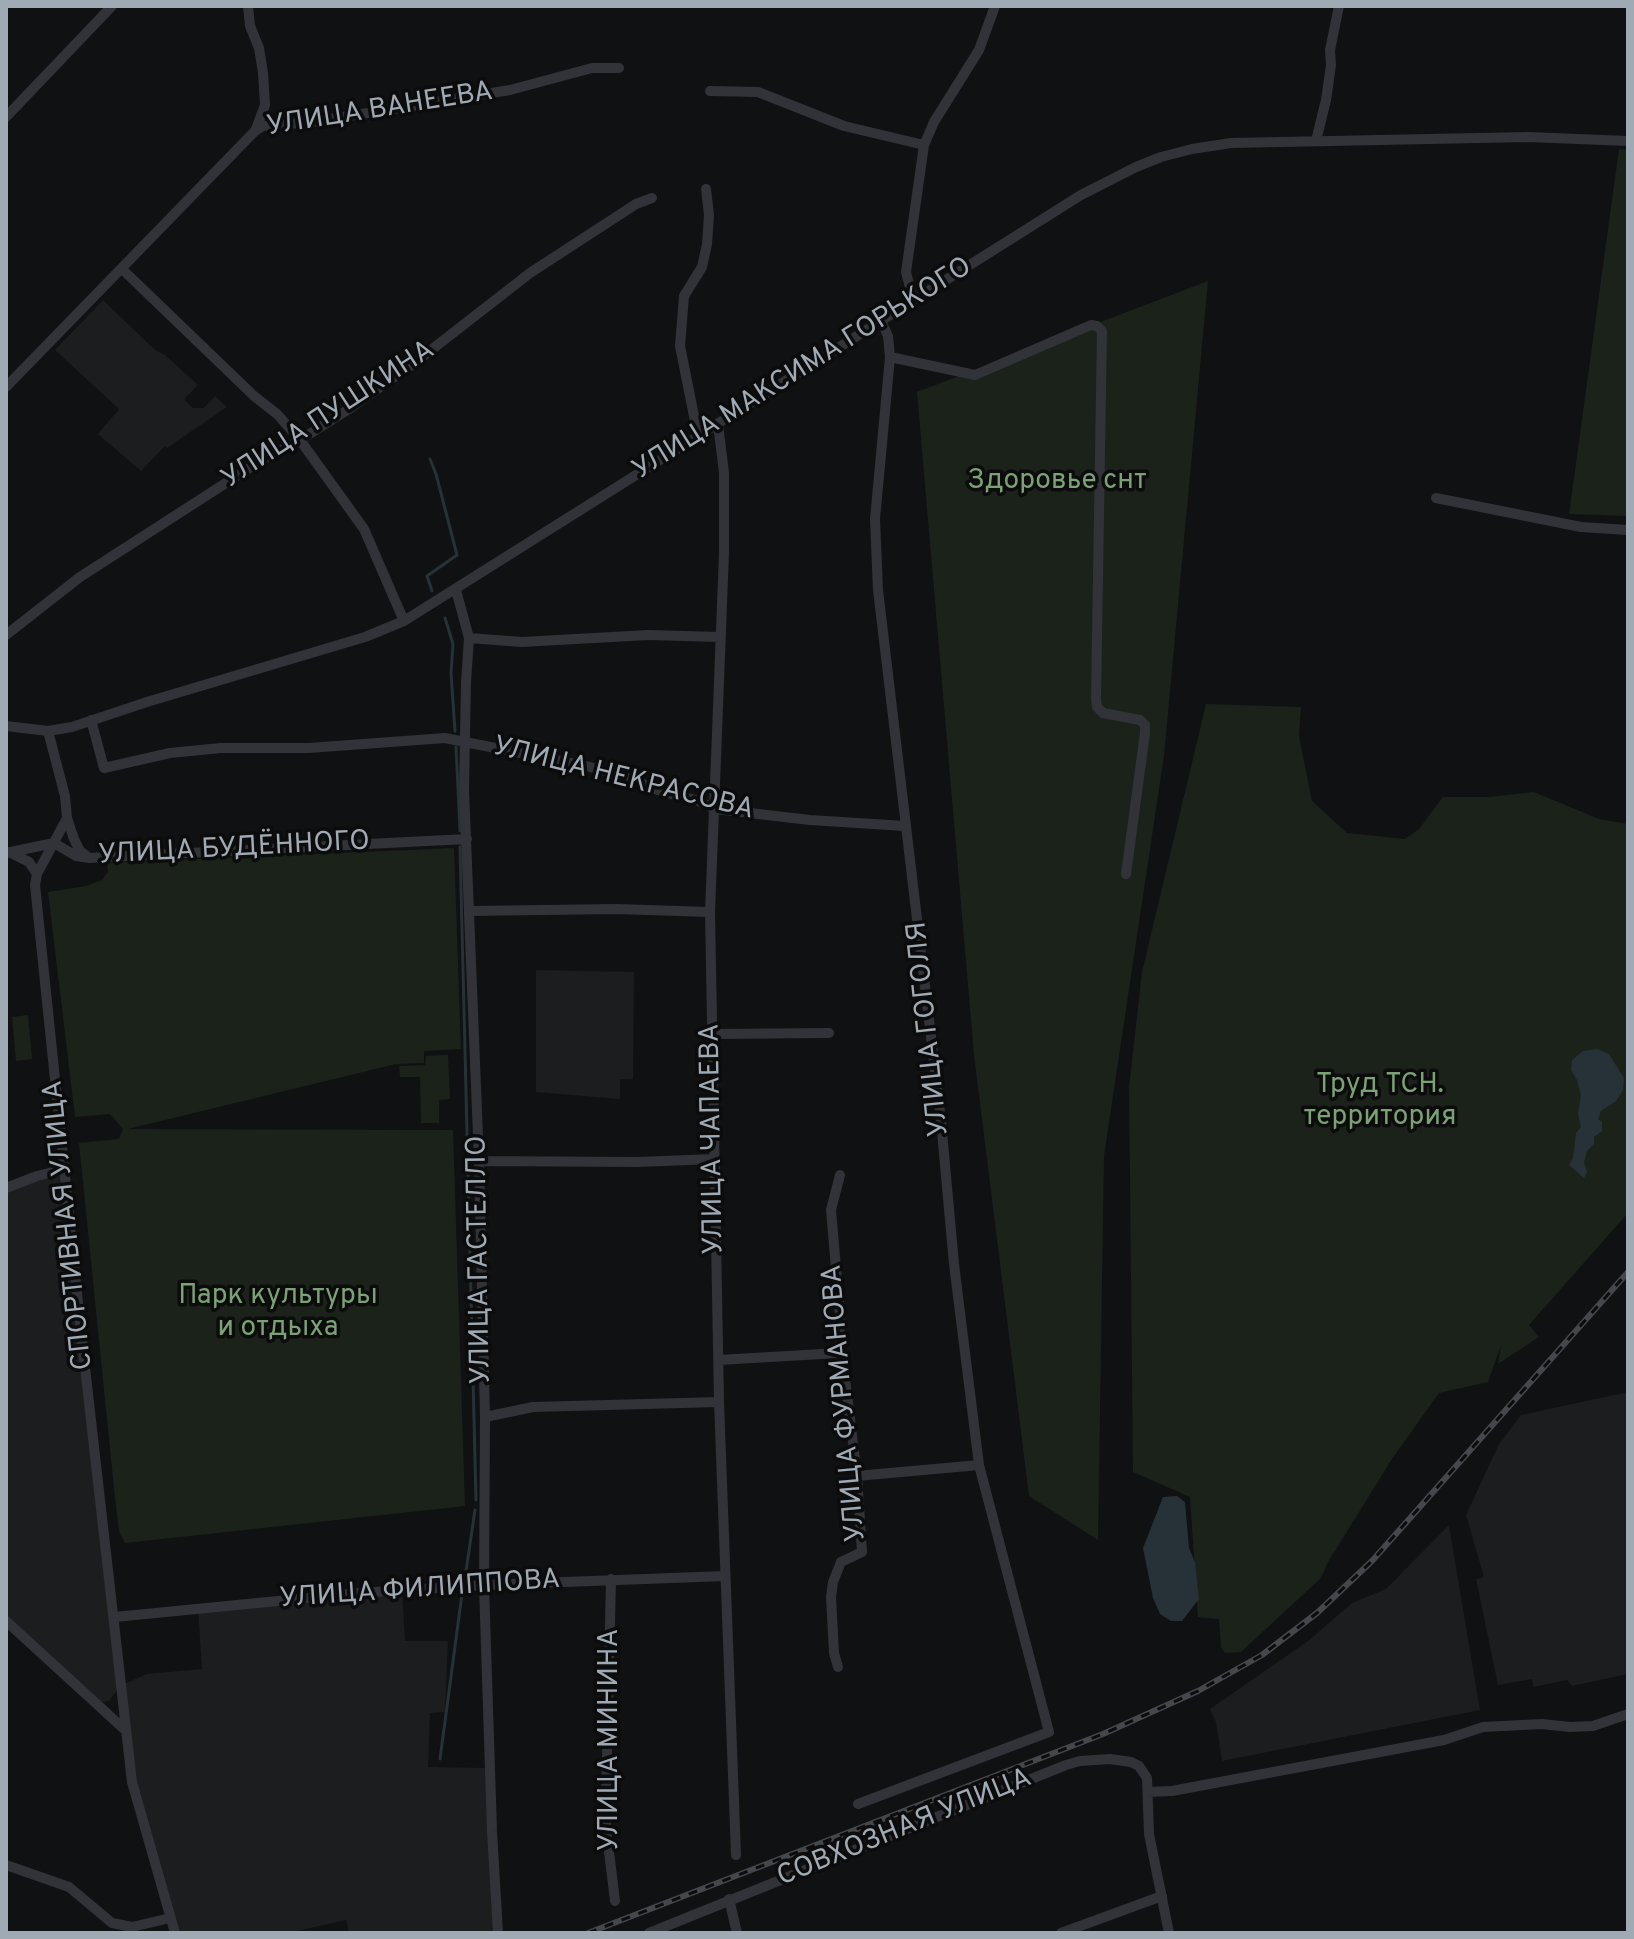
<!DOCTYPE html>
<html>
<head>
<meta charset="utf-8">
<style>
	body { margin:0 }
	#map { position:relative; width:1634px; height:1939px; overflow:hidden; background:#101112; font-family:Overpass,sans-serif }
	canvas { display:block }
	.frame { position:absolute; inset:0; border:8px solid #a0aab4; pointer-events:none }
</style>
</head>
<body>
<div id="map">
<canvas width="1634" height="1939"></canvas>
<div class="frame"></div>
</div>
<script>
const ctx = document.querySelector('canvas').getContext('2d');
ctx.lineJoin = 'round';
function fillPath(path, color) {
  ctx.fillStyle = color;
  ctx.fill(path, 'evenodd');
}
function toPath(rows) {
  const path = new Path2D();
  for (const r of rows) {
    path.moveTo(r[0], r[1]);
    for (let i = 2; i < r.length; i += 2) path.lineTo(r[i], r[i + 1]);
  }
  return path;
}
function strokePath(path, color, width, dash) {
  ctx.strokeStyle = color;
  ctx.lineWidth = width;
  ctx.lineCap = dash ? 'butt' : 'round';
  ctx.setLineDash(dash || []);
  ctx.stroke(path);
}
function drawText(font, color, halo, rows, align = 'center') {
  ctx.font = font + ' Overpass,sans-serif';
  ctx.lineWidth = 7;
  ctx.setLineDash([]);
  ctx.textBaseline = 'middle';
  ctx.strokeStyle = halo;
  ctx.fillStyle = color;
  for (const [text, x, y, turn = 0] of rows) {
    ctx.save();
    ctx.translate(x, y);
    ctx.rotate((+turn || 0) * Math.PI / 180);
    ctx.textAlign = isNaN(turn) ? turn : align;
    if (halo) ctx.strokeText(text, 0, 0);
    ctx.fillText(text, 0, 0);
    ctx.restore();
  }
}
fillPath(toPath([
	[103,300,155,350,165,355,198,385,184,399,193,408,204,408,215,396,227,407,167,448,165,446,141,471,98,434,119,409,55,350],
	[536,970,634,972,633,1079,620,1079,620,1099,536,1092],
	[65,1169,120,1686,147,1674,202,1669,198,1608,402,1590,405,1641,448,1641,445,1712,430,1713,428,1767,490,1768,498,1933,349,1933,346,1920,288,1933,175,1933,141,1819,119,1688,109,1701,98,1703,6,1621,6,1188],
	[1628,1392,1628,1674,1572,1686,1567,1680,1533,1687,1532,1679,1498,1685,1476,1579,1484,1577,1466,1515,1498,1446,1521,1415],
	[1449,1525,1480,1710,1222,1761,1216,1722,1210,1709,1308,1641,1352,1603,1386,1589]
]), '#1c1d1f');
fillPath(toPath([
	[1619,149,1628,150,1628,516,1569,514],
	[1208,281,1164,756,1104,1156,1098,1540,1029,1496,974,1055,917,392],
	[1206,704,1301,707,1299,736,1312,801,1347,833,1405,839,1419,829,1443,797,1489,797,1534,792,1599,819,1628,824,1628,1213,1529,1325,1539,1337,1498,1364,1501,1345,1488,1382,1439,1393,1392,1459,1328,1562,1321,1578,1241,1652,1225,1653,1221,1647,1219,1619,1198,1617,1190,1497,1133,1472,1129,1088,1142,972],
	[454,848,461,1049,424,1051,424,1063,396,1064,128,1129,453,1130,465,1506,125,1543,119,1531,115,1498,79,1143,119,1139,123,1129,110,1114,75,1117,48,892,86,886,102,880,108,872,107,863],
	[28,1015,32,1059,16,1061,12,1017],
	[448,1055,450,1099,439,1100,439,1123,421,1123,420,1077,400,1077,399,1066,425,1065,426,1056]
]), '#1b221a');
fillPath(toPath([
	[1597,1049,1609,1054,1624,1078,1623,1090,1616,1101,1601,1111,1598,1119,1602,1122,1602,1131,1594,1137,1594,1144,1587,1151,1584,1162,1587,1172,1584,1178,1569,1165,1573,1158,1576,1133,1581,1127,1578,1114,1581,1095,1577,1080,1571,1070,1572,1060,1583,1051],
	[1177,1496,1185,1502,1189,1548,1195,1562,1199,1599,1182,1621,1171,1621,1160,1614,1153,1598,1143,1548,1163,1497]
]), '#263237');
strokePath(toPath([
	[430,459,436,474,457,555,427,576,432,591],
	[445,618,453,644,451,673,455,731],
	[456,747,460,831],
	[460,847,476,1500],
	[465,1578,475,1510],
	[440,1759,462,1594]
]), '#263237', 3);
strokePath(toPath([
	[248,6,250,26,259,48,263,73,265,105,256,129],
	[710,91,758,92,844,126,924,145],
	[6,117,112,6],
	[1316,141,1326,100,1331,65,1330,50,1339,6],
	[122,269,254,396,277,414,300,440,364,529,404,621],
	[913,300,906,272,924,145,934,122,979,50,995,6],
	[890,357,975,375,1091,325,1097,326,1102,331,1096,699,1097,707,1103,713,1140,720,1145,725,1145,733,1126,874],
	[6,387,255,131,263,126,312,122,510,90,592,68,619,68],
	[718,424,724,473,724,553,710,912,719,1402,736,1855],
	[698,436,680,346,684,296,702,267,707,244,709,215,706,189],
	[1436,498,1581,527,1628,530],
	[456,590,469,638,466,682,464,789,479,1161,485,1417,484,1585,492,1831,498,1933],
	[6,635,80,577,260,461,300,440,352,407,417,361,530,273,636,204,652,198],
	[469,638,522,642,648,635,720,637],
	[91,720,104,768,170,753,221,748,309,748,445,738,586,766,620,775,666,793,696,800,715,809,810,820,905,826],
	[6,726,48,731,72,727,147,702,365,637,404,621,1081,195,1136,167,1161,157,1192,149,1231,143,1528,137,1628,141],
	[48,731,65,796,67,818,37,874,35,885,81,1332,132,1782,175,1933],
	[67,818,74,839,80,851,88,857],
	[9,852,29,862,37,874],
	[6,853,54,843,76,856,89,858,467,839],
	[471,911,616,909,710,912],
	[712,1034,829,1033],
	[479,1161,637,1162,714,1159],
	[6,1188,37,1176,65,1169],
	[719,1360,839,1353],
	[485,1417,533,1407,719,1402],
	[857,1476,979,1465],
	[611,1579,606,1799,606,1827,615,1901],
	[115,1617,359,1593,484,1585,725,1576],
	[6,1621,124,1729],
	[838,1667,834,1653,831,1597,833,1582,841,1562,862,1552,857,1476,845,1378,839,1353,840,1315,831,1210,840,1175],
	[1148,1792,1172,1791,1444,1740,1483,1727,1542,1724,1570,1727,1593,1726,1628,1714],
	[858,1804,1049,1732,979,1465,954,1264,941,1121,878,590,875,519,890,357,888,336,881,321],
	[6,1865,69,1887,112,1923,132,1927,170,1918],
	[729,1899,737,1933],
	[649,1933,1066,1765,1080,1761,1110,1759,1131,1762,1139,1766,1147,1778,1149,1834,1169,1933],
	[1061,1933,1162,1896]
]), '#313338', 10);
const rail = toPath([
	[588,1933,1103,1734,1198,1691,1262,1655,1317,1613,1372,1561,1628,1272]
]);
strokePath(rail, '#44484d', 6);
strokePath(rail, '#0c0c0d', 3, [9]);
drawText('28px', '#a0aab4', '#0c0c0d', [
	["УЛИЦА ВАНЕЕВА",380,111,-9],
	["УЛИЦА МАКСИМА ГОРЬКОГО",803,370,-32],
	["УЛИЦА ПУШКИНА",329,416,-33],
	["УЛИЦА НЕКРАСОВА",623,780,14],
	["УЛИЦА БУДЁННОГО",234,850,-3],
	["УЛИЦА ГОГОЛЯ",930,1029,-96],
	["УЛИЦА ЧАПАЕВА",714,1139,-91],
	["СПОРТИВНАЯ УЛИЦА",70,1225,-96],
	["УЛИЦА ГАСТЕЛЛО",481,1260,-91],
	["УЛИЦА ФУРМАНОВА",846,1403,-95],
	["УЛИЦА ФИЛИППОВА",420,1591,-4],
	["УЛИЦА МИНИНА",611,1740,-90],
	["СОВХОЗНАЯ УЛИЦА",905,1829,-22]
]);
drawText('28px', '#7ba275', '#0c0c0d', [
	["Здоровье снт",1057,482],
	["Труд ТСН.",1380,1086],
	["территория",1380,1118],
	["Парк культуры",278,1297],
	["и отдыха",278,1329]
]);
</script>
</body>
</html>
